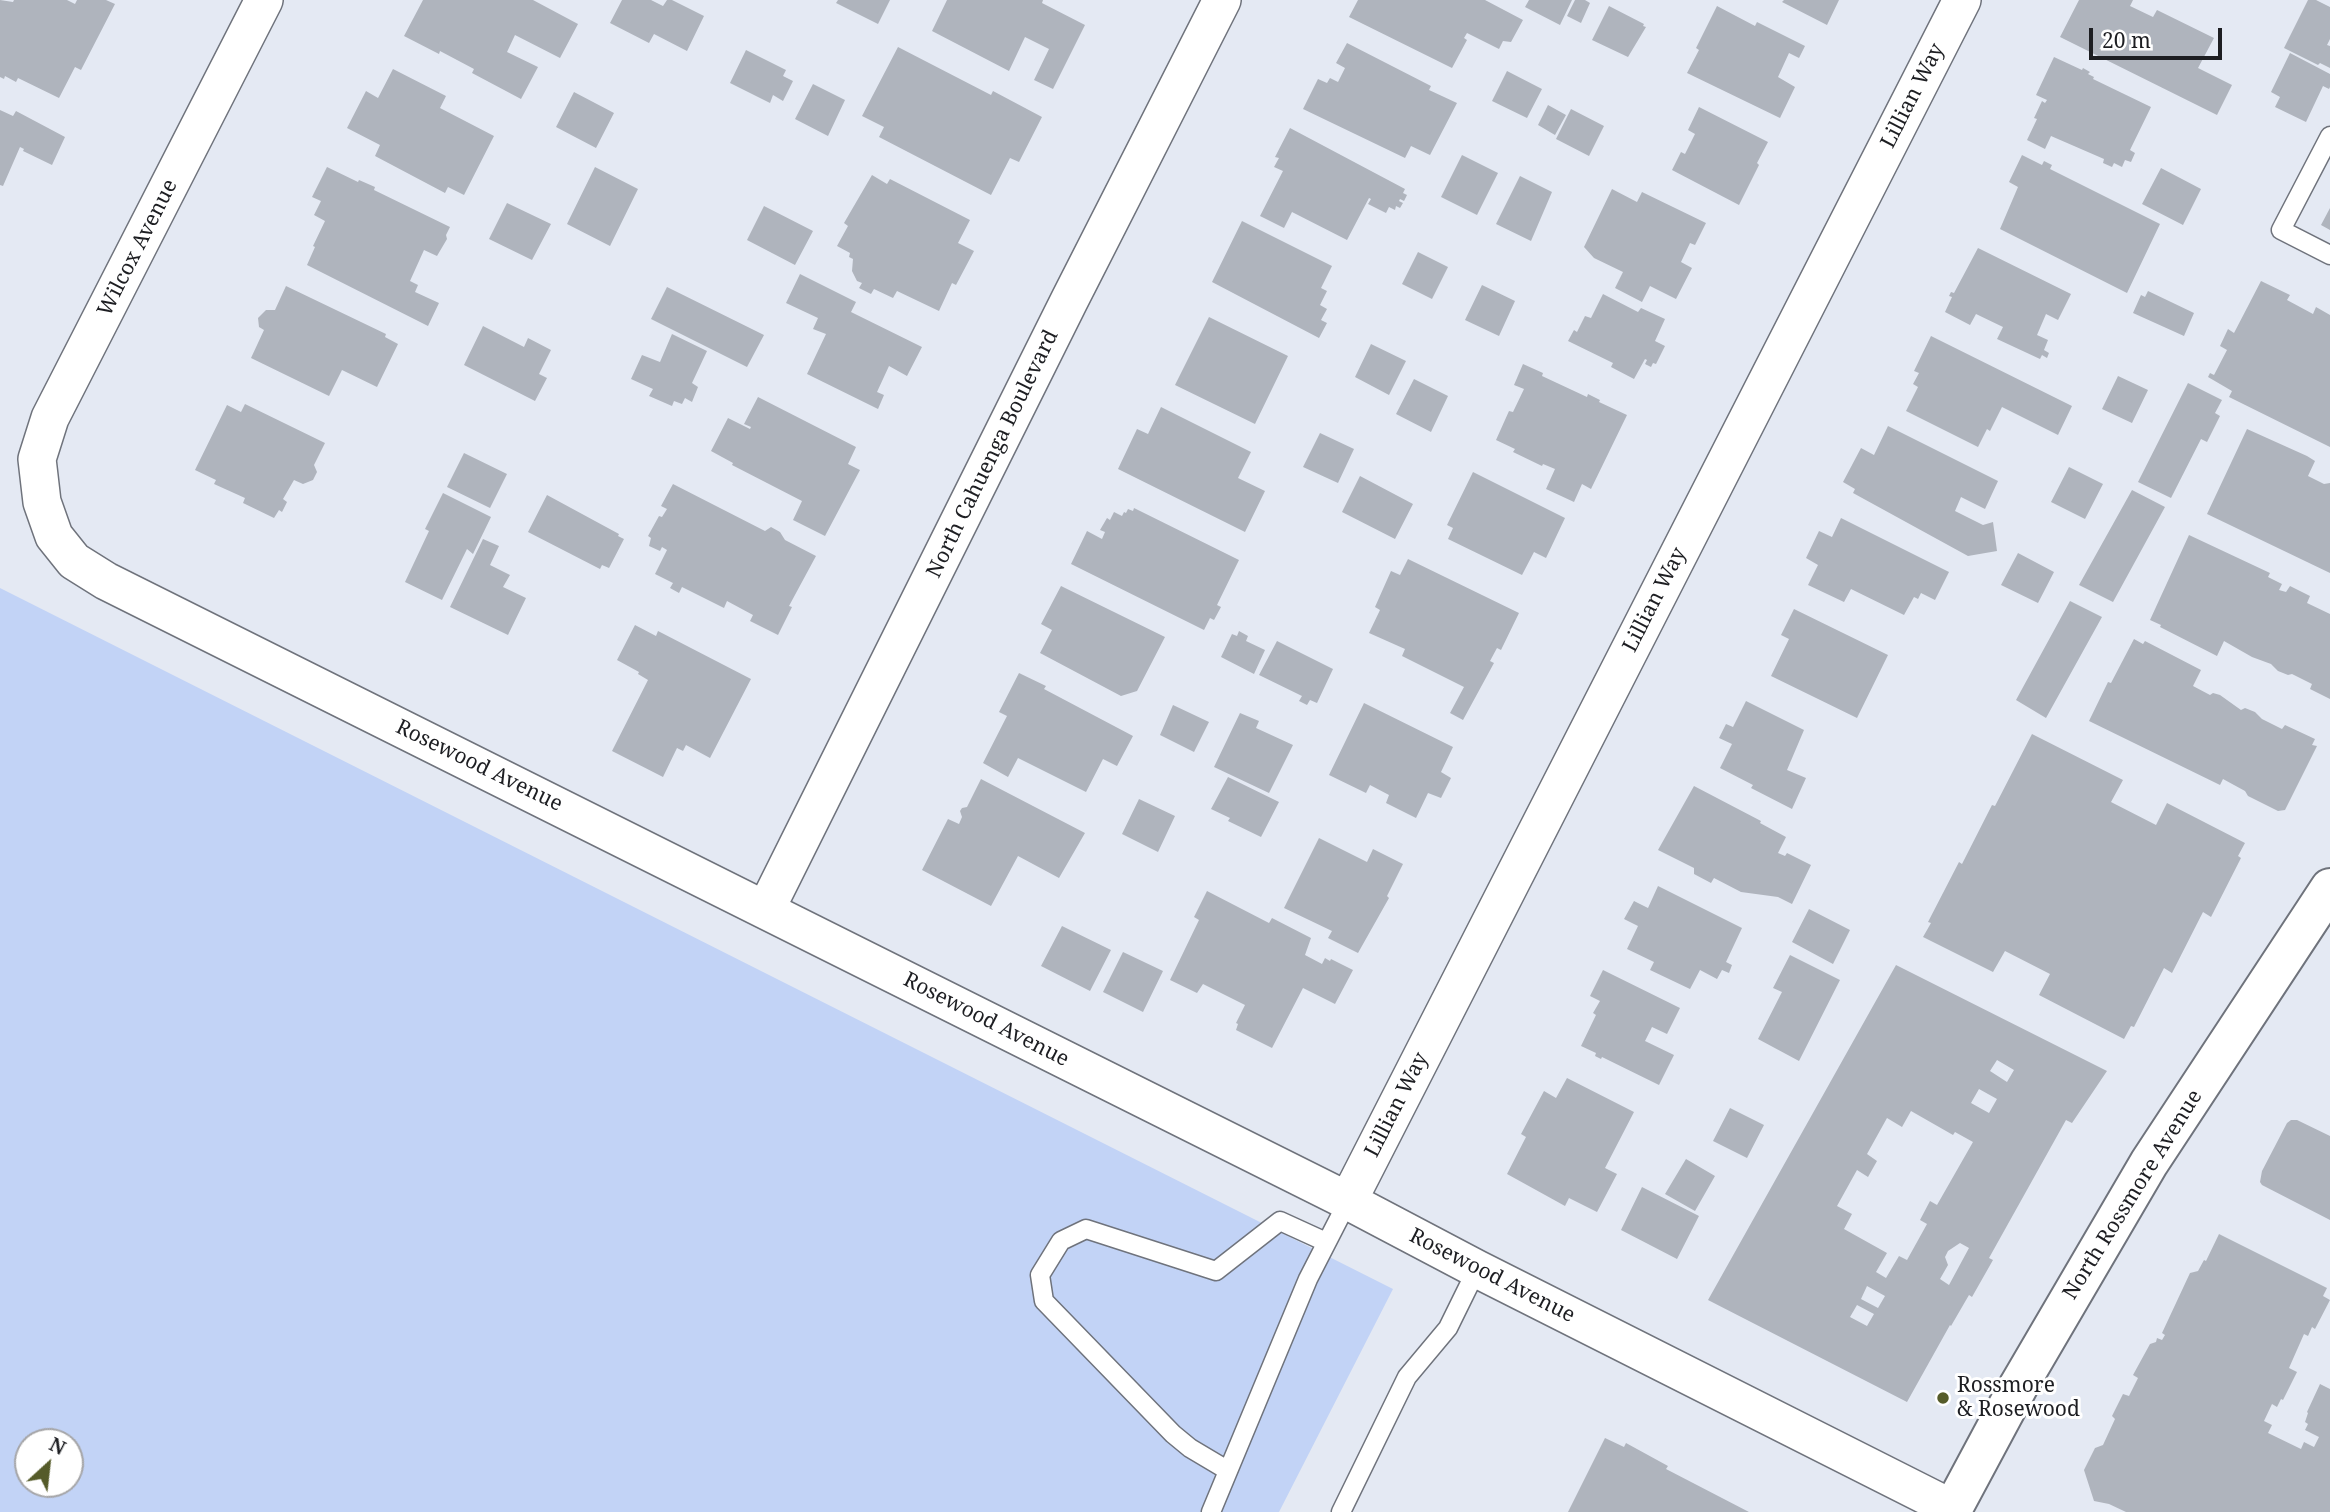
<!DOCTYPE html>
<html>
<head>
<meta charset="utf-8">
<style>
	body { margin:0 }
	#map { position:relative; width:2330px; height:1512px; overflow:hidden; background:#e4e9f3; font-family:"Noto Serif",serif }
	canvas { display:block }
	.north { position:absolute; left:14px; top:1428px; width:70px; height:70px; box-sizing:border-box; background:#fff; border:2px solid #a5a5a7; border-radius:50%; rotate:27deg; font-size:19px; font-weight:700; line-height:28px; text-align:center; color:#1d1e22 }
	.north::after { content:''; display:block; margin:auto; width:24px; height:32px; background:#555b29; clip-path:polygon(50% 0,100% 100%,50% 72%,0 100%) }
	.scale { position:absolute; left:2089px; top:28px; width:133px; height:32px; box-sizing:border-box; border:4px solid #1d1e22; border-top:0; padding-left:9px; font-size:21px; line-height:24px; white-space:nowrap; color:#1d1e22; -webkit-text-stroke:5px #fff; paint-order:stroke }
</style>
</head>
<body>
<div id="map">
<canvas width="2330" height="1512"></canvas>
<div class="north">N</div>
<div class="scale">20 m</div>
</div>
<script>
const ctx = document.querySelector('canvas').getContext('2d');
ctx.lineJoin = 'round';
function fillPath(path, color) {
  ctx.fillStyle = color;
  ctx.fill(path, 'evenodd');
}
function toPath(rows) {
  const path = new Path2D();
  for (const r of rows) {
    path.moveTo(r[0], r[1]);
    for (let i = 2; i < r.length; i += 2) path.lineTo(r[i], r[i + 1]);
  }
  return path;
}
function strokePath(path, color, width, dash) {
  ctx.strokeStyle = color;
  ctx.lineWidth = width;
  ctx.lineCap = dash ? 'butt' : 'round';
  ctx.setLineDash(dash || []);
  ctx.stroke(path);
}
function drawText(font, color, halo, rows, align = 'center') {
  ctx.font = font + ' "Noto Serif",serif';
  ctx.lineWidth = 6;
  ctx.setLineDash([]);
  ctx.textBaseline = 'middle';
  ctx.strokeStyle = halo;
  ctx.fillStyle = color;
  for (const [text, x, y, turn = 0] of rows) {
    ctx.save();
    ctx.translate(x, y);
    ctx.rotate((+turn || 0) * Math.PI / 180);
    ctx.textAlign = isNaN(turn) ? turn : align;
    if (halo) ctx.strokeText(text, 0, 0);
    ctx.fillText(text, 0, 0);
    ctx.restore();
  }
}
fillPath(toPath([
	[0,588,1393,1289,1279,1512,0,1512],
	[28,1442,70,1442,70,1484,28,1484]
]), '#c2d3f6');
fillPath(toPath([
	[0,0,13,2,14,0,67,0,75,4,77,0,106,0,115,4,81,70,75,67,59,98,18,78,16,82,5,76,4,79,0,77],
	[423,0,533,0,578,24,560,58,515,35,507,52,538,67,521,99,472,73,474,69,440,51,439,54,404,36],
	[622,0,651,0,663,6,667,0,672,0,704,16,687,51,654,34,649,43,610,23],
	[838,0,890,0,878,24,836,3],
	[947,0,1043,0,1042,3,1085,25,1053,89,1034,80,1049,49,1025,37,1009,71,932,31],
	[1358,0,1485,0,1523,20,1511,42,1503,41,1499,49,1467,33,1464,38,1467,40,1452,68,1349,17],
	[1529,0,1572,0,1560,25,1525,7],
	[1575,0,1585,0,1590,3,1581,23,1567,16],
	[1784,0,1839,0,1827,25,1782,2],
	[2079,0,2133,0,2130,6,2153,17,2157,10,2214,38,2198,68,2232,85,2217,115,2060,37],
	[2308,0,2316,0,2330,7,2330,39,2327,45,2330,46,2330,68,2320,63,2318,65,2284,48],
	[1609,6,1644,24,1643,26,1646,27,1628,57,1592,40],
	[1717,6,1755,26,1757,22,1805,46,1799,58,1789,53,1778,77,1795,87,1780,118,1687,73,1699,50,1696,48],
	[1347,43,1431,86,1429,90,1457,103,1430,155,1411,146,1405,158,1303,109,1318,79,1327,83,1330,78,1338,82,1345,68,1336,63],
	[898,47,991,95,993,91,1042,117,1019,162,1010,158,991,195,879,137,884,127,862,116],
	[746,50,786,70,783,76,793,81,783,101,773,95,770,103,730,83],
	[2290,53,2330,74,2330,87,2329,89,2323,86,2306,122,2275,107,2280,97,2271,92],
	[2054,57,2082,70,2083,68,2090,72,2088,74,2094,77,2093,79,2151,107,2130,150,2135,153,2131,162,2125,160,2122,167,2114,163,2112,167,2103,163,2104,159,2051,136,2045,149,2027,140,2037,119,2034,118,2042,101,2045,103,2047,100,2036,95],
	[393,69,446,96,440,108,494,136,464,195,448,187,445,193,375,156,380,145,347,128,366,91,378,98],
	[1507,71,1542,89,1527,118,1492,101],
	[813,84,845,100,828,136,795,119],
	[574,92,614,113,596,148,556,127],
	[1548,105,1566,115,1555,135,1538,125],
	[1699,107,1768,142,1757,163,1759,165,1739,205,1672,170,1681,152,1685,154,1695,134,1688,130],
	[1571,109,1604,126,1589,156,1556,139],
	[0,110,13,116,16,111,65,137,52,165,23,151,24,149,20,147,3,186,0,185],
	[1290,128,1405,189,1403,193,1407,195,1404,201,1400,199,1399,201,1403,203,1400,208,1396,206,1395,210,1389,207,1386,213,1368,204,1371,199,1369,198,1347,240,1292,212,1284,228,1260,216,1283,171,1274,167,1279,158,1275,157],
	[1462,155,1498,173,1477,215,1441,197],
	[2022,155,2042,165,2044,161,2052,165,2050,169,2160,224,2127,293,2000,229,2018,187,2009,182],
	[327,167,358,182,359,180,375,187,374,190,450,227,446,235,447,239,437,256,424,250,410,281,418,285,415,292,439,303,428,326,307,265,315,247,313,246,325,221,314,215,321,201,312,197],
	[595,167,638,189,610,246,567,224],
	[2161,168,2201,189,2183,225,2142,204],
	[872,175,887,184,890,179,970,220,958,243,974,251,956,285,952,283,939,311,897,291,893,298,874,289,871,294,859,288,862,283,857,281,852,271,853,259,849,257,850,253,837,246,848,226,844,223],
	[1520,176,1552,192,1531,241,1496,224],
	[1612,189,1637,202,1642,192,1706,223,1695,245,1690,243,1681,262,1692,268,1676,299,1650,286,1642,302,1615,288,1623,272,1594,258,1584,247],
	[507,203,551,224,532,260,489,239],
	[764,206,813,231,795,265,747,240],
	[2330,208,2330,230,2321,225],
	[1242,221,1332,266,1321,288,1327,291,1320,305,1327,309,1321,320,1327,323,1319,338,1212,282],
	[1978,248,2071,294,2058,320,2046,314,2037,335,2048,340,2044,350,2049,353,2047,358,2042,355,2040,359,1997,339,2003,327,1976,314,1970,325,1945,312,1952,297,1949,296,1951,292,1954,293],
	[1418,252,1448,267,1432,299,1402,284],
	[800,274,856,302,851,312,922,347,907,376,889,366,877,392,884,395,878,409,807,374,826,334,813,329,818,318,786,303],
	[2261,281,2290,295,2287,300,2313,314,2316,307,2330,315,2330,447,2229,397,2232,391,2208,377,2210,373,2214,375,2227,350,2220,346,2228,329,2234,333],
	[1482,285,1515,301,1499,336,1465,320],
	[286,286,386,334,385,337,398,344,377,387,342,370,329,396,251,358,264,330,259,327,258,318,266,310,275,310],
	[667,287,764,335,747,367,651,319],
	[2148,291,2194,313,2184,336,2133,313,2141,295,2145,297],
	[1603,294,1638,312,1641,308,1665,319,1655,341,1665,346,1656,364,1653,363,1651,367,1645,364,1647,360,1645,359,1634,379,1611,367,1613,363,1568,341,1574,330,1577,332,1585,316,1591,318],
	[1209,317,1288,356,1255,424,1175,385],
	[483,326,524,347,528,338,551,350,539,374,547,378,535,401,464,365],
	[672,334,707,351,692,383,698,387,692,402,685,398,682,404,674,401,672,406,649,396,653,389,631,379,642,355,660,362],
	[1931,336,2072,406,2058,435,2002,407,1990,431,1987,429,1978,447,1906,411,1918,387,1913,384,1919,373,1914,371],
	[1371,344,1406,361,1389,395,1355,377],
	[1523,364,1543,373,1542,376,1587,397,1588,394,1600,400,1599,402,1627,415,1591,489,1582,484,1574,502,1546,489,1555,469,1543,464,1542,466,1513,452,1515,449,1496,440,1509,411,1513,412,1524,389,1514,385],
	[2118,376,2148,390,2132,423,2102,409],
	[1414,379,1448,396,1431,432,1396,414],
	[2188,383,2222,400,2215,413,2220,416,2207,442,2201,439,2171,498,2138,482],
	[758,397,856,447,848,464,860,470,825,536,793,520,802,501,732,465,733,463,711,451,728,418,750,429,751,427,744,424],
	[245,404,325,443,314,465,317,472,313,480,303,484,294,480,283,499,287,502,282,512,279,510,274,518,243,503,245,498,214,484,216,480,195,470,227,405,241,412],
	[1161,407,1251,452,1238,478,1265,491,1245,532,1118,469,1137,429,1148,434],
	[1888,426,1998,481,1985,509,1961,497,1955,511,1983,525,1993,522,1997,551,1968,556,1853,493,1855,489,1843,482,1861,448,1874,455],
	[2247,429,2307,456,2315,461,2308,476,2324,484,2330,483,2330,573,2207,514],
	[1320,433,1354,449,1338,483,1303,467],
	[464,453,507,474,490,508,447,487],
	[2069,467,2103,484,2085,519,2051,502],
	[1473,472,1565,518,1546,558,1534,552,1522,575,1448,539,1453,528,1447,525],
	[1360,476,1413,504,1395,539,1342,512],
	[673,484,765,531,771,527,780,532,785,540,816,556,789,606,792,607,778,635,750,621,753,615,727,601,724,608,682,587,679,593,670,588,673,583,655,574,667,550,662,547,660,551,649,546,651,538,648,536,659,516,662,517,667,509,661,506],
	[2132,490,2165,507,2113,602,2079,585],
	[443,493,491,517,473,554,467,549,442,600,405,582,429,531,425,529],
	[547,495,619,534,618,536,624,539,609,568,602,565,600,569,528,532],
	[1134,508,1239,560,1217,605,1221,607,1214,620,1210,618,1204,630,1071,564,1087,531,1102,539,1105,532,1100,530,1107,518,1110,520,1114,512,1122,516,1124,512,1126,513,1128,509,1133,511],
	[1841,518,1949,572,1935,600,1921,593,1918,599,1914,597,1904,615,1851,589,1844,602,1808,585,1818,565,1806,558,1819,531,1832,537],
	[2189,535,2270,573,2268,577,2282,584,2279,590,2286,592,2290,586,2310,596,2307,603,2330,614,2330,699,2310,689,2312,684,2292,674,2288,675,2278,671,2271,664,2252,657,2224,641,2217,656,2160,627,2161,625,2150,620],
	[483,539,499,546,490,565,510,575,503,587,526,598,508,635,450,607],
	[2018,553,2054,572,2038,603,2001,585],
	[1408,559,1519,613,1501,650,1497,648,1490,661,1494,663,1463,720,1450,713,1464,687,1402,656,1405,649,1369,633,1380,610,1375,607,1391,571,1400,575],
	[1061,586,1165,637,1137,691,1121,696,1040,653,1052,630,1041,624],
	[2070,601,2102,617,2046,718,2016,700],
	[1794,609,1888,655,1857,718,1771,676,1789,639,1781,635],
	[635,625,656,636,658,631,751,679,710,758,686,745,683,751,677,748,663,777,612,751,648,680,638,674,639,672,617,660],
	[1239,631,1248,636,1246,641,1265,650,1254,674,1221,657,1232,634,1237,636],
	[2134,639,2143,644,2145,641,2201,670,2193,686,2210,695,2213,693,2220,695,2241,710,2245,708,2255,712,2262,719,2282,729,2285,725,2315,739,2312,745,2317,746,2285,810,2278,811,2248,796,2245,791,2223,779,2220,785,2089,721,2108,682,2111,683],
	[1277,641,1333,669,1317,703,1310,700,1307,705,1299,701,1302,696,1259,675],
	[1019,673,1046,686,1044,689,1133,736,1117,766,1103,759,1086,792,1018,758,1008,777,983,763,1007,716,999,712],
	[1746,701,1804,730,1787,770,1806,778,1792,809,1751,788,1753,785,1720,768,1732,744,1719,738,1726,724,1733,727],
	[1364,703,1453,747,1441,772,1451,778,1441,798,1428,793,1416,818,1386,803,1389,795,1370,785,1366,793,1329,775],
	[1173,705,1209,722,1194,752,1160,735],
	[1240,713,1259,721,1256,728,1293,745,1269,793,1214,767],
	[2032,734,2123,780,2111,802,2156,825,2167,803,2245,843,2238,856,2241,858,2211,917,2203,912,2172,973,2164,968,2134,1027,2131,1026,2124,1039,2039,995,2050,974,2005,951,1993,972,1923,937,1931,923,1928,922,1959,862,1962,864,1992,805,1995,806],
	[1228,777,1279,802,1261,837,1228,821,1230,818,1211,809],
	[981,779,1085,833,1059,878,1018,856,991,906,922,870,948,819,959,824,962,817,960,811,962,808,967,807],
	[1694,786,1761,821,1760,823,1786,837,1778,853,1785,856,1787,853,1811,865,1792,904,1778,897,1741,892,1714,878,1711,883,1694,874,1694,868,1658,850],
	[1139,799,1175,816,1158,852,1122,834],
	[1319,838,1367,862,1373,849,1403,864,1387,896,1389,898,1358,953,1328,938,1332,931,1284,908],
	[1658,886,1742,928,1726,962,1732,965,1729,973,1722,970,1717,979,1700,970,1690,989,1650,970,1654,962,1627,949,1638,926,1624,919,1634,901,1648,908],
	[1207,891,1269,923,1272,918,1311,938,1305,955,1322,964,1325,958,1330,961,1331,959,1353,970,1335,1004,1303,988,1272,1048,1236,1030,1238,1024,1236,1023,1245,1005,1203,984,1197,993,1170,980,1199,920,1194,917],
	[1809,909,1850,930,1833,964,1792,942],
	[1062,926,1111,950,1090,991,1041,966],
	[1123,952,1163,971,1143,1012,1103,992],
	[1790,955,1840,980,1799,1061,1758,1039,1782,992,1773,988],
	[1896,965,2107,1071,2072,1123,2066,1120,1989,1258,1993,1260,1972,1297,1969,1295,1951,1326,1950,1325,1907,1402,1708,1300],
	[1997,1060,2014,1070,2007,1082,1990,1071],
	[1979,1089,1997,1099,1989,1113,1971,1103],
	[1911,1111,1953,1135,1955,1132,1973,1142,1937,1205,1930,1201,1920,1220,1927,1224,1907,1260,1899,1256,1886,1278,1876,1272,1887,1253,1844,1229,1852,1214,1837,1206,1857,1170,1868,1177,1877,1161,1867,1154,1887,1118,1902,1127],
	[1960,1243,1969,1248,1949,1285,1940,1279,1948,1265,1945,1257,1948,1251],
	[1867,1286,1885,1296,1878,1308,1861,1299],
	[1857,1305,1874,1314,1867,1326,1850,1317],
	[1603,970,1680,1008,1667,1034,1652,1027,1645,1041,1674,1055,1659,1085,1602,1057,1601,1059,1595,1056,1596,1053,1581,1046,1596,1015,1593,1013,1600,1001,1590,996],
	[1567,1078,1634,1112,1605,1168,1617,1174,1597,1212,1569,1198,1565,1206,1507,1174,1526,1137,1521,1134,1544,1091,1556,1098],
	[1730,1108,1764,1125,1747,1158,1713,1141],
	[2291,1120,2297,1120,2330,1136,2330,1220,2262,1185,2260,1182,2262,1171,2287,1123],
	[1686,1159,1715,1176,1695,1211,1665,1194],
	[1642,1187,1699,1216,1677,1259,1621,1230],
	[2219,1234,2327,1288,2323,1296,2330,1300,2315,1329,2312,1327,2308,1336,2304,1334,2289,1368,2297,1372,2283,1400,2281,1399,2277,1407,2272,1404,2264,1421,2272,1425,2268,1433,2301,1449,2304,1442,2314,1447,2319,1437,2305,1430,2308,1424,2305,1422,2308,1413,2307,1412,2320,1384,2330,1389,2330,1512,2126,1512,2109,1504,2094,1501,2084,1470,2095,1448,2103,1445,2115,1419,2116,1420,2112,1416,2123,1394,2129,1396,2138,1378,2133,1375,2150,1344,2156,1342,2157,1338,2162,1340,2165,1335,2162,1333,2190,1273,2198,1271,2204,1260,2206,1261],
	[1605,1438,1624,1447,1626,1443,1668,1466,1666,1469,1749,1512,1568,1512]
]), '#afb4bd');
const lane = toPath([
	[2330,136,2281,230,2330,255],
	[1227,1470,1190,1448,1173,1434,1044,1301,1040,1275,1061,1241,1086,1229,1216,1271,1280,1221,1326,1242],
	[1211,1512,1308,1279,1348,1201],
	[1341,1512,1407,1377,1448,1328,1477,1269]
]);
const street = toPath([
	[264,0,50,418,37,459,42,502,54,536,74,561,106,581,1348,1201,1477,1269,1953,1509],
	[766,909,1069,301,1222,0],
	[1348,1201,1962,0]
]);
const secondary = toPath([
	[1951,1512,2019,1385,2149,1163,2330,888]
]);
strokePath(lane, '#6f737c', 21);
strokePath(street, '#6f737c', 40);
strokePath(secondary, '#6f737c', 42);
strokePath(lane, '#fff', 18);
strokePath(street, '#fff', 37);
strokePath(secondary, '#fff', 38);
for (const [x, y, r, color] of [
	[1943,1398,7,"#555b29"]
]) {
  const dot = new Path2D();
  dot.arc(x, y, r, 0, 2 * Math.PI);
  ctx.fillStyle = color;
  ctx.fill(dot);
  strokePath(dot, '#fff', 2.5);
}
drawText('21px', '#1d1e22', '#fff', [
	["Lillian Way",1913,96,-63],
	["Wilcox Avenue",138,248,-63],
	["North Cahuenga Boulevard",993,454,-64],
	["Lillian Way",1655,600,-63],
	["Rosewood Avenue",479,766,26],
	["Rosewood Avenue",986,1020,27],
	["Lillian Way",1397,1105,-63],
	["North Rossmore Avenue",2133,1195,-58],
	["Rosewood Avenue",1492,1276,27]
]);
drawText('21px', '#1d1e22', '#fff', [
	["Rossmore",1957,1386],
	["& Rosewood",1957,1410]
], 'left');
</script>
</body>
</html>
